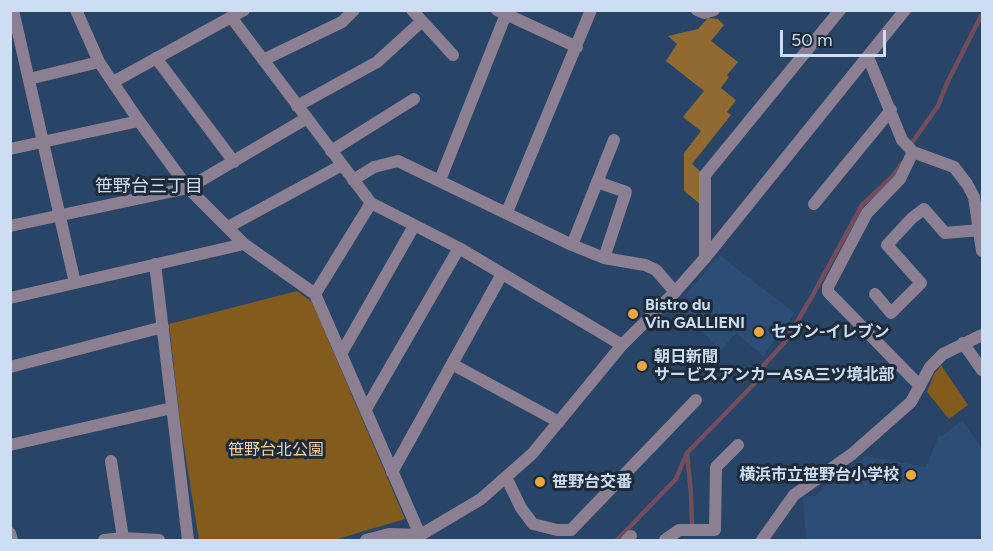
<!DOCTYPE html>
<html>
<head>
<meta charset="utf-8">
<style>
	body { margin:0 }
	#map { position:relative; width:993px; height:551px; overflow:hidden; background:#284467; font-family:Figtree,sans-serif }
	canvas { display:block }
	.frame { position:absolute; inset:0; border:12px solid #cddef3; pointer-events:none }
	.scale { position:absolute; left:780px; top:30px; width:106px; height:27px; box-sizing:border-box; border:3px solid #cddef3; border-top:0; padding-left:8px; font-size:18px; line-height:21px; white-space:nowrap; color:#cddef3; -webkit-text-stroke:4px #1d2a3a; paint-order:stroke }
</style>
</head>
<body>
<div id="map">
<canvas width="993" height="551"></canvas>
<div class="frame"></div>
<div class="scale">50 m</div>
</div>
<script>
const ctx = document.querySelector('canvas').getContext('2d');
ctx.lineJoin = 'round';
function fillPath(path, color) {
  ctx.fillStyle = color;
  ctx.fill(path, 'evenodd');
}
function toPath(rows) {
  const path = new Path2D();
  for (const r of rows) {
    path.moveTo(r[0], r[1]);
    for (let i = 2; i < r.length; i += 2) path.lineTo(r[i], r[i + 1]);
  }
  return path;
}
function strokePath(path, color, width, dash) {
  ctx.strokeStyle = color;
  ctx.lineWidth = width;
  ctx.lineCap = dash ? 'butt' : 'round';
  ctx.setLineDash(dash || []);
  ctx.stroke(path);
}
function drawText(font, color, halo, rows, align = 'center') {
  ctx.font = font + ' Figtree,"Noto Sans JP",sans-serif';
  ctx.lineWidth = 6;
  ctx.setLineDash([]);
  ctx.textBaseline = 'middle';
  ctx.strokeStyle = halo;
  ctx.fillStyle = color;
  for (const [text, x, y, turn = 0] of rows) {
    ctx.save();
    ctx.translate(x, y);
    ctx.rotate((+turn || 0) * Math.PI / 180);
    ctx.textAlign = isNaN(turn) ? turn : align;
    if (halo) ctx.strokeText(text, 0, 0);
    ctx.fillText(text, 0, 0);
    ctx.restore();
  }
}
fillPath(toPath([
	[719,255,795,313,763,356,736,333,720,351,686,313,695,303,686,295],
	[962,420,982,449,982,540,806,540,803,496,815,496,829,483,867,456,926,467,939,435,942,436]
]), '#2c4d76');
fillPath(toPath([
	[297,291,312,302,405,519,334,540,199,540,181,428,169,324],
	[941,365,968,405,949,419,927,392,934,374]
]), '#825b1d');
fillPath(toPath([
	[708,18,718,19,724,25,711,41,738,62,727,75,729,77,721,88,736,100,727,112,731,115,692,164,701,172,699,203,684,191,684,153,701,131,683,117,704,91,666,61,677,44,668,36,698,29]
]), '#916a31');
strokePath(toPath([
	[909,147,938,106,947,83,982,14],
	[692,524,691,493,687,453,755,383,763,366,784,343,810,300,862,205,892,177,902,163],
	[617,540,676,479,686,455]
]), '#724d5c', 4.5);
strokePath(toPath([
	[13,10,75,283],
	[76,10,99,62,139,121,188,188,244,244,315,294,420,535,389,534,366,540],
	[412,10,453,55],
	[497,10,577,47],
	[697,10,704,13,714,10],
	[231,17,371,203,459,248,622,345],
	[868,57,902,140,913,152,954,167,967,184,974,197,982,251],
	[156,58,234,162],
	[263,60,342,22,354,10],
	[29,79,99,62],
	[113,82,244,10],
	[297,106,377,62,422,21],
	[10,149,139,121],
	[331,151,414,99],
	[913,152,900,179,867,213,828,287,828,292,920,386],
	[353,180,374,167,398,161,572,245,604,258,645,265,656,270,675,292],
	[440,180,506,14],
	[597,182,626,192,604,258],
	[814,204,891,110],
	[507,212,591,10],
	[10,226,188,188,307,118],
	[228,227,342,165],
	[572,245,614,140],
	[705,258,705,175,840,10],
	[155,264,188,540],
	[315,294,371,203],
	[875,294,891,313,921,283,887,245,912,218,924,209,945,233,980,230],
	[10,298,244,244],
	[963,343,982,370],
	[341,354,414,226],
	[452,364,559,422],
	[10,367,163,327],
	[366,409,459,248],
	[10,445,172,408],
	[111,461,123,538],
	[392,472,502,274],
	[506,477,521,508,533,524,557,530,571,530,696,400],
	[10,533,12,540],
	[104,540,123,538,159,540],
	[627,540,631,536],
	[665,540,679,530,715,530,716,467,738,445],
	[762,540,794,495,852,454,911,402,930,367,943,354,982,335]
]), '#8c7f92', 12);
strokePath(toPath([
	[412,540,481,499,532,454,622,345,675,292,705,258,905,10]
]), '#8c7f92', 12);
for (const [x, y, r, color] of [
	[633,314,6,"#eda83b"],
	[759,332,6,"#eda83b"],
	[642,366,6,"#eda83b"],
	[911,475,6,"#eda83b"],
	[540,482,6,"#eda83b"]
]) {
  const dot = new Path2D();
  dot.arc(x, y, r, 0, 2 * Math.PI);
  ctx.fillStyle = color;
  ctx.fill(dot);
  strokePath(dot, '#1d2a3a', 2);
}
drawText('bold 16px', '#cddef3', '#1d2a3a', [
	["Bistro du",645,305],
	["Vin GALLIENI",645,323],
	["セブン-イレブン",771,332],
	["朝日新聞",654,357],
	["サービスアンカーASA三ツ境北部",654,375],
	["横浜市立笹野台小学校",899,475,"right"],
	["笹野台交番",552,482]
], 'left');
drawText('16px', '#f7d4a6', '#1d2a3a', [
	["笹野台北公園",276,450]
]);
drawText('18px', '#cddef3', '#1d2a3a', [
	["笹野台三丁目",149,187]
]);
</script>
</body>
</html>
